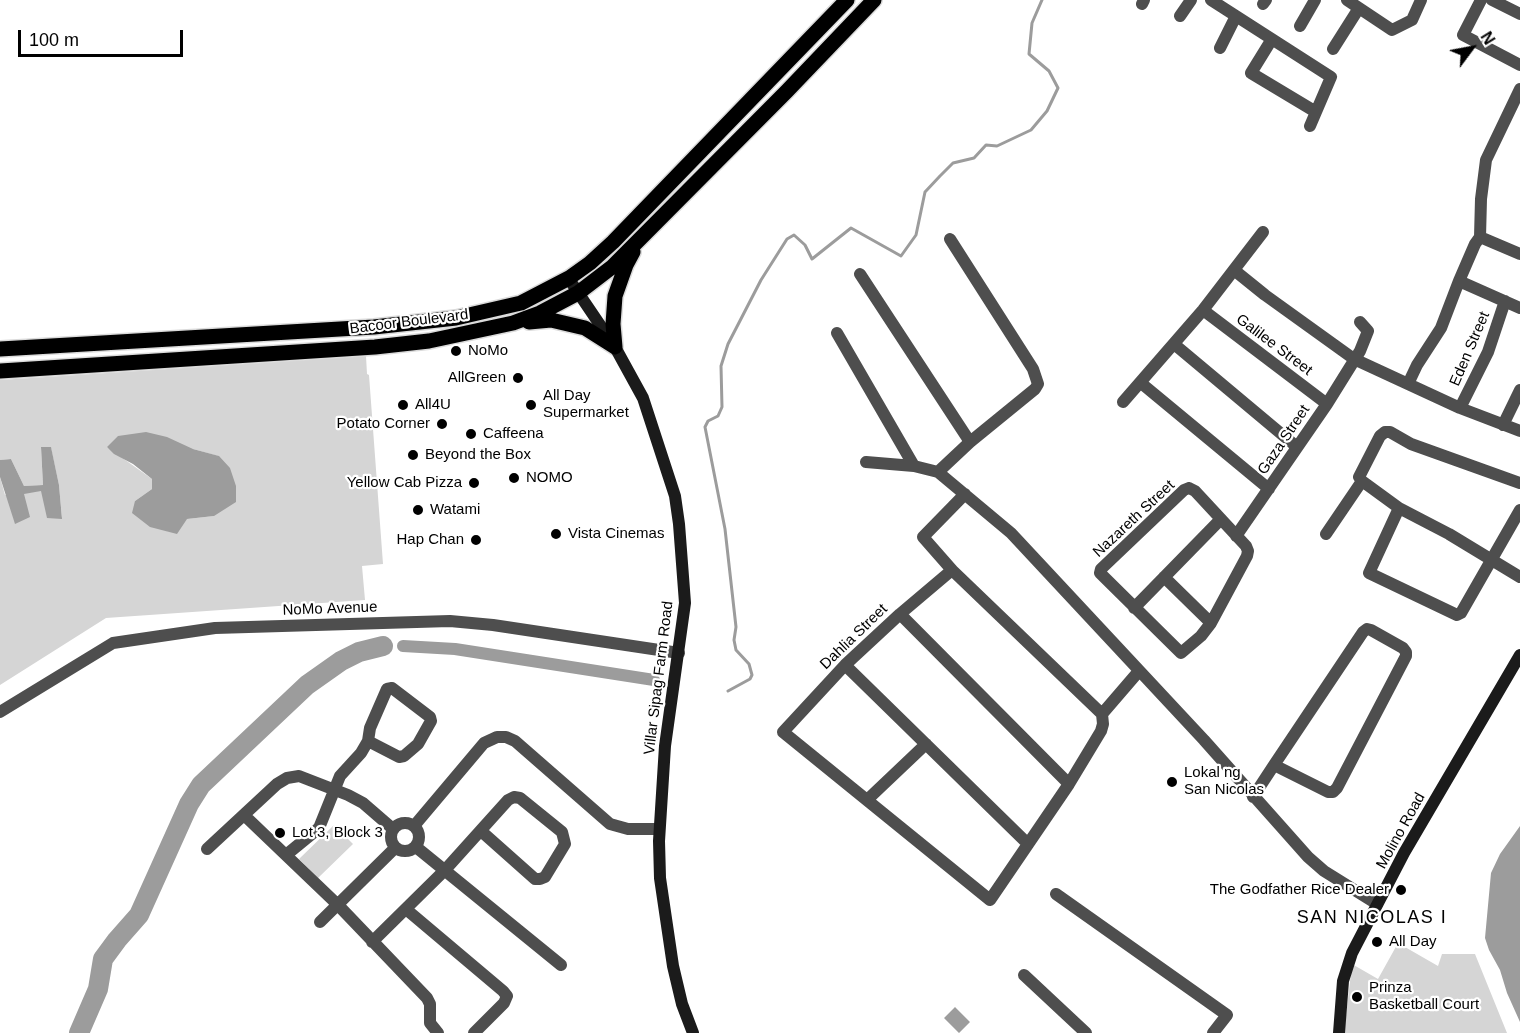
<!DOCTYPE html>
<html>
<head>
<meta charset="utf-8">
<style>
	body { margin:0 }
	#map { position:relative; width:1520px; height:1033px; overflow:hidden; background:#fff; font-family:Helvetica,sans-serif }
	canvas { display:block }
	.north { position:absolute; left:1442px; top:18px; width:60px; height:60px; -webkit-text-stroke:4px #fff; paint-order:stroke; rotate:58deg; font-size:16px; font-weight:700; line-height:24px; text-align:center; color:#000 }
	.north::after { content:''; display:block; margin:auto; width:21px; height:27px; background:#000; clip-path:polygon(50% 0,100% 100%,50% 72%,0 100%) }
	.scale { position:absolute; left:18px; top:30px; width:165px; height:27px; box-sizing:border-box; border:3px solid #000; border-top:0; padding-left:8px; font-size:18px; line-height:21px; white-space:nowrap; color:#000; -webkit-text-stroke:4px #fff; paint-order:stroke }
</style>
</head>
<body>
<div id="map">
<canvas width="1520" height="1033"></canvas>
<div class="north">N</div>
<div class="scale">100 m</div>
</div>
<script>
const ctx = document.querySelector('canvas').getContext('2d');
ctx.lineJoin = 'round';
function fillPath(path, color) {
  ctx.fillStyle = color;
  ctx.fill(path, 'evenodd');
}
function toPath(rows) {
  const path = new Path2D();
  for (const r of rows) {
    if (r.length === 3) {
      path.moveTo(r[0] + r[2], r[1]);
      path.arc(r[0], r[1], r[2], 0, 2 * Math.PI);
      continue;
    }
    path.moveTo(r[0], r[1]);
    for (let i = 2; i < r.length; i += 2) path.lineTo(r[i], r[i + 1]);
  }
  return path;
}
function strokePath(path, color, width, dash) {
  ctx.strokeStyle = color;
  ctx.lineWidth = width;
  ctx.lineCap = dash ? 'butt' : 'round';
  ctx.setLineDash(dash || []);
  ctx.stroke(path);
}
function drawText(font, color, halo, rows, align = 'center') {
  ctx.font = font + ' Helvetica,sans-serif';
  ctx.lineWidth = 4.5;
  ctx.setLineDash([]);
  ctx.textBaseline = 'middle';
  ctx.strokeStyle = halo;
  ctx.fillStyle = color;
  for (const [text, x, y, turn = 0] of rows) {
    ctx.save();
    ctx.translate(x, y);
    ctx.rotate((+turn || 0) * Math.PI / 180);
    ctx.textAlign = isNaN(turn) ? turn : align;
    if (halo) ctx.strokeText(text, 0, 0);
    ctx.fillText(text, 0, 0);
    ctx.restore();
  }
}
fillPath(toPath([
	[366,356,367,374,369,375,383,564,362,566,365,600,106,618,0,685,0,477,5,495,42,490,62,518,59,485,51,448,41,448,43,485,24,486,11,459,0,460,0,380],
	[107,447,193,449,218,456,214,516,187,519,135,501,152,489,152,479],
	[334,825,353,844,318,878,299,859],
	[1398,943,1438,966,1442,954,1475,954,1507,1033,1344,1033,1352,964,1378,979]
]), '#d5d5d5');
fillPath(toPath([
	[146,432,167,437,193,449,219,456,230,468,236,486,236,502,214,516,187,519,177,534,150,527,132,513,135,501,152,489,152,479,133,464,114,454,107,447,118,436],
	[41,447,51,447,59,485,62,519,47,518,41,491,24,494,30,517,15,524,0,477,0,460,11,459,24,486,43,485],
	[1520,826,1520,1022,1507,993,1500,970,1489,950,1485,938,1491,873,1500,854],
	[955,1007,970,1022,959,1033,944,1018]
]), '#9c9c9c');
strokePath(toPath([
	[728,691,750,679,752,675,749,664,736,650,734,640,736,627,725,529,705,427,708,421,718,416,722,407,721,366,728,344,761,280,787,239,794,235,805,245,812,259,851,228,901,256,916,235,925,192,940,176,953,163,974,158,986,145,997,146,1031,130,1047,111,1058,88,1049,71,1029,54,1032,23,1042,0]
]), '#9c9c9c', 3);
strokePath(toPath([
	[403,646,455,649,654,680]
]), '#9c9c9c', 12);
strokePath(toPath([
	[79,1033,98,989,103,959,117,940,139,915,189,804,201,785,307,685,341,661,359,652,383,646]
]), '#9c9c9c', 20);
const primary = toPath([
	[529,322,551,320,585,328,615,347],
	[615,347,613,324,615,296,626,265,633,252],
	[0,349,374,327,456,318,521,303,569,278,590,263,613,242,847,0],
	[0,371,375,347,429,341,513,323,540,313,578,293,612,267,787,91,874,0]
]);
strokePath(primary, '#dbdbdb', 18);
strokePath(toPath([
	[1211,0,1331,77,1310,126],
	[1347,0,1392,30,1412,20,1421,0],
	[1481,0,1463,35,1520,65],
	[1492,0,1520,14],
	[1142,4,1144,0],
	[1263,4,1266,0],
	[1180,16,1191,0],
	[1300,26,1315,0],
	[1272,39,1251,73,1316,112],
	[1220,48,1236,16],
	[1333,49,1359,8],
	[1480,237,1481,199,1486,160,1520,89],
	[1480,237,1520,254],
	[1234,270,1265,295,1354,359,1460,408,1520,431],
	[860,274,970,442],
	[1459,281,1520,308],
	[1203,310,1327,404],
	[837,333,914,466],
	[1174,344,1297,447],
	[1141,383,1269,489],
	[1408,384,1417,365,1441,328,1459,281,1475,244,1480,237],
	[1123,402,1203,310,1263,232],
	[1460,408,1488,352,1505,301],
	[1503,425,1520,390],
	[866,462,914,466,938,472,1011,533,1204,740,1308,857,1324,871,1377,904],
	[938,472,970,442,1035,389,1038,384,1033,369,950,239],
	[1520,483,1411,444,1390,432,1385,432,1380,436,1359,477,1362,481,1399,508,1449,534,1520,577],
	[1189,488,1195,491,1246,546,1248,551,1247,556,1211,623,1201,636,1181,653,1100,573,1101,569,1184,490,1189,488],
	[965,494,923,537,952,570,1102,714],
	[1399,508,1369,573,1457,615,1461,613,1520,510],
	[1326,534,1362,481],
	[1236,536,1327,404,1360,351,1368,331,1360,322],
	[952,570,900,614,845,665,783,732,990,900,1069,784,1101,731,1103,724,1102,714,1139,671],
	[1164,577,1211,623],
	[1134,608,1221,519],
	[900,614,1069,784],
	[845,665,1028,844],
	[1253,797,1274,765,1363,632,1367,629,1371,630,1403,648,1406,652,1406,656,1337,788,1333,792,1328,792,1274,765],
	[867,800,926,744],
	[245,816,338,905,427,998,430,1004,430,1023,438,1033],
	[405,837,14],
	[414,826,484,743,497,737,506,737,515,741,610,824,628,829,659,829],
	[416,847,561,965],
	[207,849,277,784,287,778,299,776,348,795,363,803,393,829],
	[286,855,319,828,340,776,361,753,368,741,370,728,387,689,392,688,430,717,431,721,418,744,404,756,399,757,368,741],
	[1056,894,1227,1015,1213,1033],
	[407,910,503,991,507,996,504,1003,474,1033],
	[320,922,395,848],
	[372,942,445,870,508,800,514,797,520,798,562,832,565,844,545,877,540,879,535,879,481,831],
	[1024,975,1086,1033]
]), '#4e4e4e', 12);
strokePath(toPath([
	[0,712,113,643,215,628,450,621,493,625,679,653]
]), '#4e4e4e', 12);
strokePath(toPath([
	[573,285,615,347,643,398,675,496,679,524,685,603,665,746,659,841,660,878,673,966,682,1004,693,1033],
	[1339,1033,1343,981,1352,953,1404,853,1520,655]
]), '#1b1b1b', 12);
strokePath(primary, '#000', 15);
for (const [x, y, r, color] of [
	[456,351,6,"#000"],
	[518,378,6,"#000"],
	[403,405,6,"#000"],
	[531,405,6,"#000"],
	[442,424,6,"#000"],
	[471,434,6,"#000"],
	[413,455,6,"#000"],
	[514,478,6,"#000"],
	[474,483,6,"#000"],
	[418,510,6,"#000"],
	[556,534,6,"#000"],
	[476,540,6,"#000"],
	[1172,782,6,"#000"],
	[280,833,6,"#000"],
	[1401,890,6,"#000"],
	[1377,942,6,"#000"],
	[1357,997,6,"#000"]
]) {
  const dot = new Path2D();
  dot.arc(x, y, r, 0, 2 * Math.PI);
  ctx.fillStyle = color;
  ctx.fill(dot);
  strokePath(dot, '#fff', 2);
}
drawText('15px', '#000', '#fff', [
	["Bacoor Boulevard",409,322,-7],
	["Galilee Street",1274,345,37],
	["Eden Street",1470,349,-67],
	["Gaza Street",1284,440,-56],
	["Nazareth Street",1134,519,-43],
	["NoMo Avenue",330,609,-2],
	["Dahlia Street",854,637,-44],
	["Villar Sipag Farm Road",659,678,-83],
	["Molino Road",1401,831,-61]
]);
drawText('15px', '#000', '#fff', [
	["NoMo",468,351],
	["AllGreen",506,378,"right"],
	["All Day",543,396],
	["Supermarket",543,413],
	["All4U",415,405],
	["Potato Corner",430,424,"right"],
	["Caffeena",483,434],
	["Beyond the Box",425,455],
	["NOMO",526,478],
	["Yellow Cab Pizza",462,483,"right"],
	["Watami",430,510],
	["Vista Cinemas",568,534],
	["Hap Chan",464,540,"right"],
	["Lokal ng",1184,773],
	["San Nicolas",1184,790],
	["Lot 3, Block 3",292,833],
	["The Godfather Rice Dealer",1389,890,"right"],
	["All Day",1389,942],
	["Prinza",1369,988],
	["Basketball Court",1369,1005]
], 'left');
ctx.letterSpacing = '1.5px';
drawText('18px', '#000', '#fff', [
	["SAN NICOLAS I",1372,918]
]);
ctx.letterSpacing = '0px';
</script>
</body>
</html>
